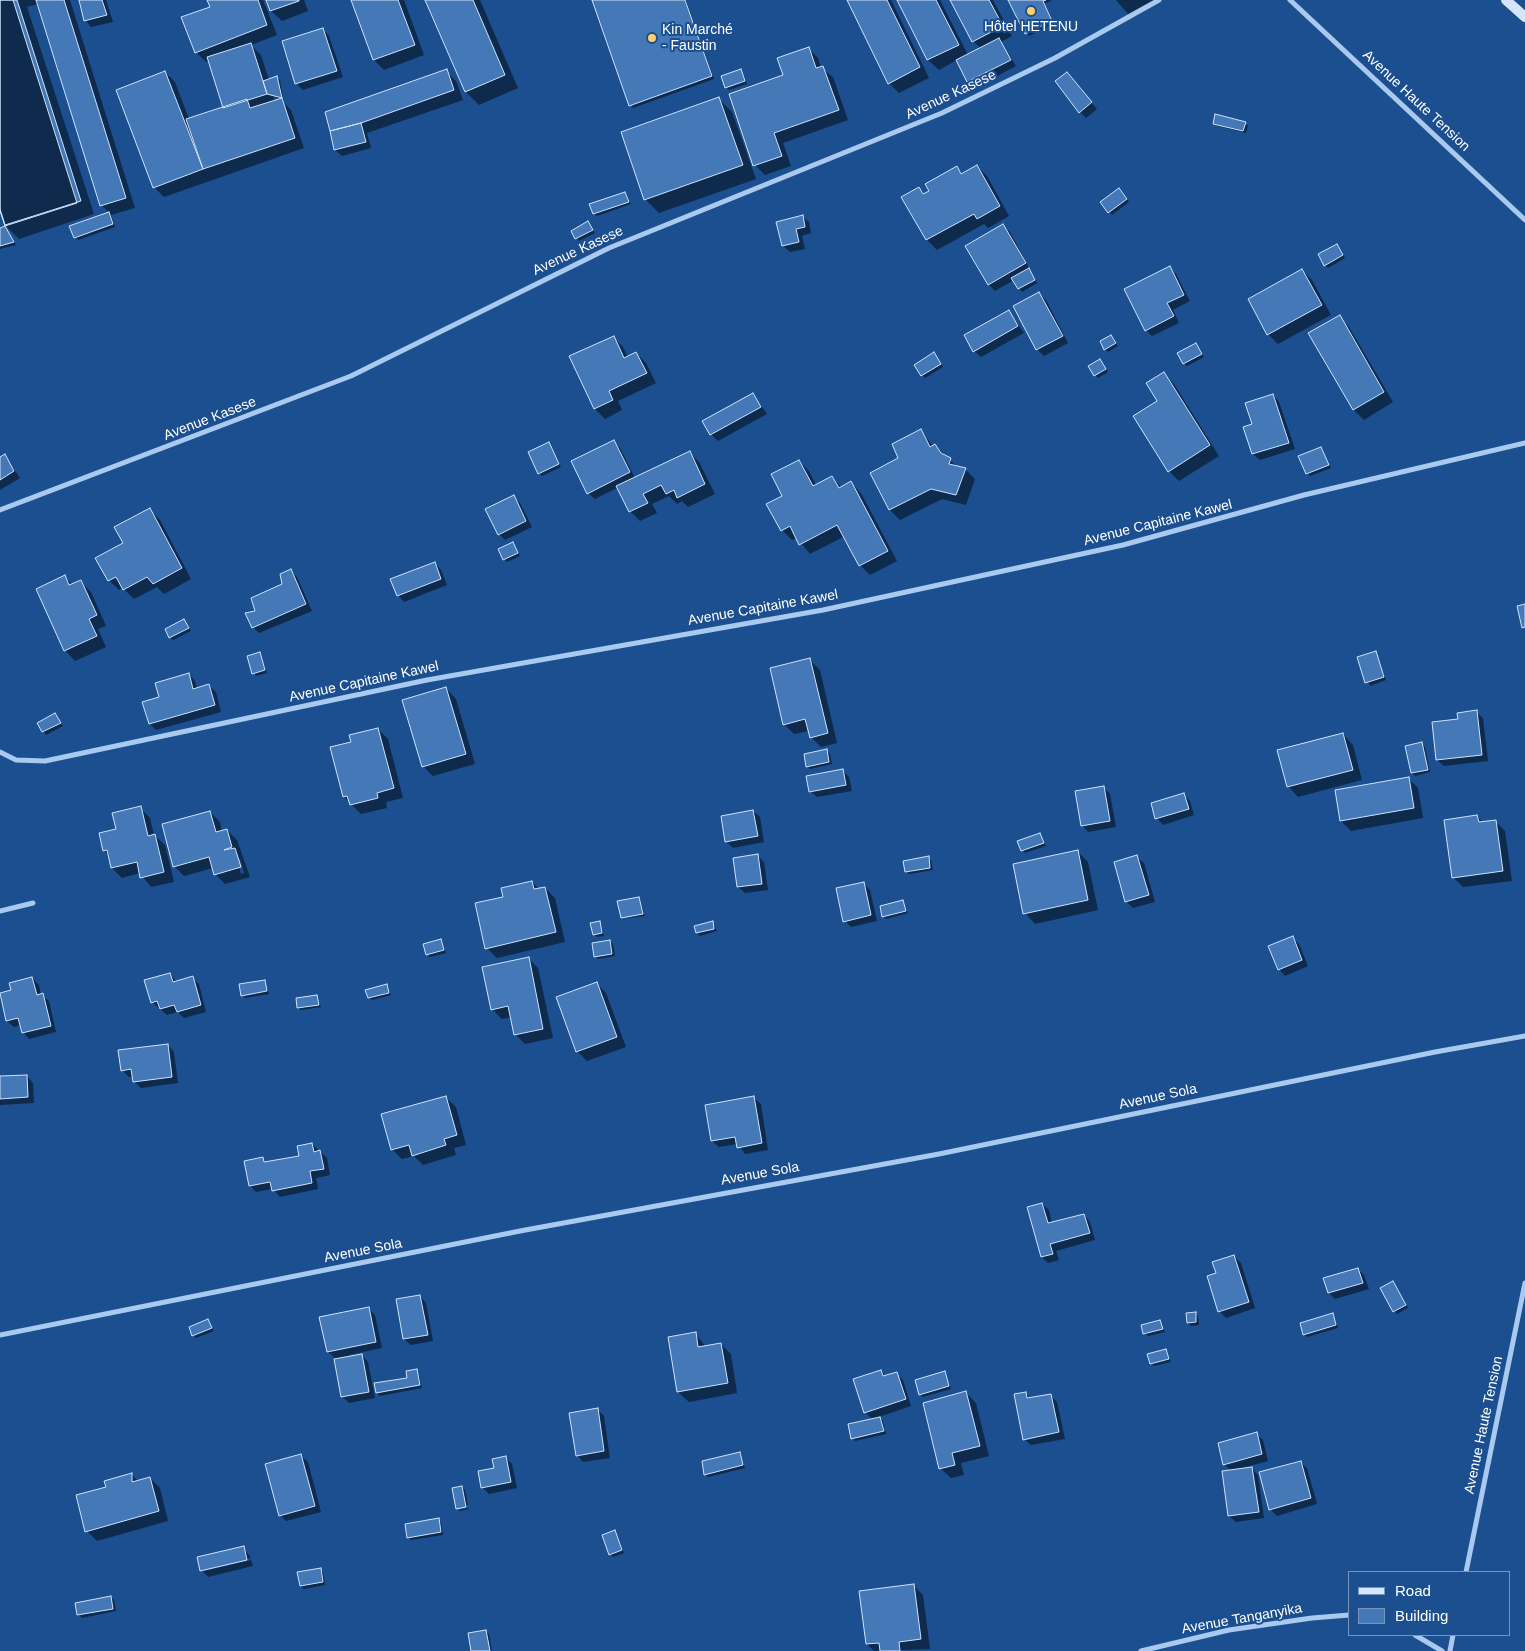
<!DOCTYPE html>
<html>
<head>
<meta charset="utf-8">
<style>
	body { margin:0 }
	#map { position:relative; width:1525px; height:1651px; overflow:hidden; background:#1b4f8f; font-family:Arial,sans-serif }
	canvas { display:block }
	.legend { position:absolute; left:1348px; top:1571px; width:162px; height:65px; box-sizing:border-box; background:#1b4f8f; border:1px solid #7695bc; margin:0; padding:6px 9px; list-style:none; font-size:15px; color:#fff }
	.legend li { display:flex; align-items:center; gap:10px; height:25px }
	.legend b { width:25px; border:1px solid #7695bc }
</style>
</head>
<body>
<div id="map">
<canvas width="1525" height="1651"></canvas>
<ul class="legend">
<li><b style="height:6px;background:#d6e6fa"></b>Road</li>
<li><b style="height:14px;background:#4478b7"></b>Building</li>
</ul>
</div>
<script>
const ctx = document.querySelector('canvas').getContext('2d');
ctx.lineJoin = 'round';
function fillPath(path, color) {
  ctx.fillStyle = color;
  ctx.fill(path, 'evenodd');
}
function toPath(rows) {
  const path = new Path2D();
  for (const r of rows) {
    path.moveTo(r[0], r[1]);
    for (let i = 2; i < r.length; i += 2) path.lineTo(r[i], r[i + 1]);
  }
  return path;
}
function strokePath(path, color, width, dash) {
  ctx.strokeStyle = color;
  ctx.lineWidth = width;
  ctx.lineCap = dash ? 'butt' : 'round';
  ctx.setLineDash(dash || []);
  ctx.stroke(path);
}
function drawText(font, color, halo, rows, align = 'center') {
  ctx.font = font + ' Arial,sans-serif';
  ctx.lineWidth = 4;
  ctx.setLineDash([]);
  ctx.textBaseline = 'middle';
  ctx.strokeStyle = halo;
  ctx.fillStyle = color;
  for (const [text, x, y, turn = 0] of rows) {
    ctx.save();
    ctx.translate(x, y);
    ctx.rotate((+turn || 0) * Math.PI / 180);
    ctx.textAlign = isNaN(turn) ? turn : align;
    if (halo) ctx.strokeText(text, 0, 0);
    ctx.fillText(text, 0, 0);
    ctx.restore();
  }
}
fillPath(toPath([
	[0,0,70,0,135,208,111,215,115,227,78,240,71,227,110,213,101,205,38,4,27,7,94,214,19,239,6,226,0,207],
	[81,0,106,0,113,22,91,27,85,20],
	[209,0,263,0,277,35,251,45,261,55,269,80,277,78,280,80,284,103,291,110,304,148,164,197,154,187,165,72,175,82,189,119,224,108,210,60,206,62,196,52,211,7],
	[274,97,282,100,275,102],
	[267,0,304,0,308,11,282,21,271,11],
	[353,0,404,0,424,55,384,70,374,60],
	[426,0,480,0,518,88,479,105,466,92],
	[593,0,686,0,714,79,633,108],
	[848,0,891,0,929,78,899,93,889,83],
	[899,0,940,0,968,55,981,49,973,41,952,0,993,0,1012,36,1001,42,1016,66,975,88,968,82,957,60,939,70,928,60],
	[1010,0,1052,0,1045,4,1054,24,1029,36],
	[1116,0,1154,0,1128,14],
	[323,29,329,36,343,77,303,90,297,84,283,42],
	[808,48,818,58,821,68,833,77,848,120,783,143,791,166,765,175,755,165,785,75],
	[741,70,747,84,729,90,726,87],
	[446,71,456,81,463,100,367,133,371,148,342,156,335,150,326,113],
	[1067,73,1097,109,1086,118,1080,112],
	[719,99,732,112,756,179,659,213,646,200,622,133],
	[1214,123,1245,123,1248,126,1246,133,1217,126],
	[977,166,987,176,1009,216,988,228,984,224,937,250,927,240,919,189,925,194,956,168,963,174],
	[1122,192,1129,202,1112,215,1102,202],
	[625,193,631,204,597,216,594,213],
	[802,216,809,222,811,233,802,236,805,249,790,252,783,246,777,222],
	[588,223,595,233,579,241,572,231],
	[1003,226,1010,232,1037,283,1022,292,1014,280,995,291,989,285,967,246],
	[5,228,16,245,0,249,0,229],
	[1337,245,1345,258,1328,268,1325,265],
	[1170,268,1176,274,1190,301,1173,310,1179,323,1152,336,1146,330],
	[1302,270,1312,280,1331,315,1278,344,1268,334],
	[1039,294,1046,300,1068,343,1044,356,1037,349],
	[1009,311,1024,333,981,357,974,351],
	[1339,317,1349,327,1393,402,1364,420,1354,410],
	[1111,336,1118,346,1108,352,1105,349],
	[613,337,623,347,628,357,636,353,646,363,656,383,618,401,622,410,605,419,595,409],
	[1196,345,1204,357,1187,366,1184,363],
	[937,357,943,367,925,378,922,375],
	[1100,361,1108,372,1098,378,1095,375],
	[1164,374,1174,384,1219,456,1179,481,1169,471,1159,401],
	[753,395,767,414,718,441,711,434],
	[1273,395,1279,402,1295,449,1260,460,1253,454,1245,428,1254,425],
	[921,431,933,446,935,445,958,468,965,469,975,479,966,505,942,499,900,520,890,510,900,458],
	[613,441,620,448,635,478,689,452,699,462,715,494,688,507,682,501,677,504,669,496,652,504,657,513,640,521,630,511,619,487,595,499,588,493],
	[549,444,561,467,542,476,539,473],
	[1321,448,1331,468,1310,476,1307,473],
	[5,456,20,478,0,490,0,459],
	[799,461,809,471,816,485,832,477,842,488,851,483,861,493,897,561,870,575,860,565,845,536,810,554,797,538,792,540,782,530,784,496],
	[514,497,520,503,532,527,505,540,499,534],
	[150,510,160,520,191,579,164,594,157,587,134,599,123,588,119,590,109,580,124,543],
	[512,543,520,556,507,562,504,559],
	[435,563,441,570,447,585,404,602,398,595],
	[291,571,297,577,312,611,259,633,253,627,257,612,284,585],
	[65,577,73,585,81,582,91,592,106,626,98,629,106,647,75,661,65,650],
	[184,621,191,631,173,640,170,637],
	[259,653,267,673,256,676,254,673],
	[1375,653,1386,680,1370,686,1359,658],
	[810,660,820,670,837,743,821,747,811,737,809,731,794,734,784,724],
	[189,674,195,681,197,689,209,686,216,692,221,712,156,730,150,724,161,698],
	[446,688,456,699,475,764,433,776,423,766],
	[1476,712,1483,718,1488,761,1444,766,1437,760,1433,723,1459,720],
	[55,715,63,726,46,735,39,723],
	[378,729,388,739,403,798,386,802,387,808,361,814,344,797,332,748,352,743],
	[1343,734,1353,745,1362,780,1298,797,1288,786],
	[1422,744,1425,747,1430,772,1415,776,1412,773],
	[827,751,830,754,832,764,810,769,807,766],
	[843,771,849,777,852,791,817,797,810,791],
	[1408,778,1418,788,1423,818,1351,831,1341,821,1336,791],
	[1103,787,1110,794,1116,827,1088,832,1082,825],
	[1183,794,1190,801,1194,815,1163,825,1157,818],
	[140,808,150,818,154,835,165,845,174,882,151,887,140,873,122,878,112,868,109,856,104,850,117,830],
	[753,811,760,817,764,842,733,848,726,841],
	[210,812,220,822,222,832,227,830,237,840,250,877,225,884,215,874,213,868,184,876,174,866],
	[237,859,240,859,244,873,241,874],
	[1477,816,1484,823,1495,821,1505,831,1512,881,1463,887,1453,877],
	[1039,834,1046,846,1025,853,1023,850],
	[1078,852,1088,862,1098,910,1035,924,1025,913],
	[757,855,764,862,768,890,745,893,738,887],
	[928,857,931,860,933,870,910,874,907,872],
	[1137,857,1144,863,1155,902,1133,908,1126,901],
	[532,882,539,889,545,888,555,898,565,942,497,958,487,948,504,897],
	[864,884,870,890,877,921,851,927,845,921],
	[639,898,644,912,622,916],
	[903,901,908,913,886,919,883,916],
	[644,914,645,916,623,919],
	[599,922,604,936,597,937,594,934],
	[712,922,717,931,700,936,697,933],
	[1292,937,1299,944,1308,966,1285,976,1279,969],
	[441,941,446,953,430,957,427,954],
	[610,941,613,944,615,956,598,959,595,956],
	[528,958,538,968,553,1038,525,1044,515,1034,512,1017,502,1019,492,1009],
	[170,974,177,982,192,978,199,984,206,1012,184,1018,178,1012,167,1015,152,1002],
	[32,978,39,985,41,995,49,1001,56,1032,29,1039,23,1032,21,1025,14,1027,7,1021,12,991],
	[264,981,269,994,245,998,242,995],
	[596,983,606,993,626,1047,587,1061,577,1051],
	[387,986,391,995,372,1000,369,997],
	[317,996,321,1007,301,1010,298,1007],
	[168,1045,174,1052,178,1083,141,1088,134,1081,134,1076,129,1077,122,1070],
	[27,1076,33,1083,34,1103,0,1105,0,1078],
	[445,1097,456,1107,466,1145,454,1148,456,1155,423,1165,414,1156,402,1159,392,1149],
	[754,1098,761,1104,768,1150,745,1154,738,1144,719,1147,712,1141],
	[312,1144,327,1158,330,1175,316,1178,318,1189,280,1197,273,1189,256,1192,250,1185,263,1159,267,1163,301,1157],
	[1042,1204,1049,1210,1052,1224,1084,1215,1090,1222,1095,1240,1056,1251,1059,1260,1048,1263,1042,1257],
	[1234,1256,1241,1263,1255,1308,1226,1318,1219,1311,1217,1274],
	[1358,1269,1364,1275,1369,1289,1335,1299,1329,1293,1325,1279],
	[1393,1283,1408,1308,1397,1314,1394,1311],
	[420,1296,426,1303,433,1341,411,1345,404,1339,397,1300],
	[368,1308,375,1315,382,1348,349,1355,349,1357,362,1355,368,1362,375,1398,349,1403,342,1396,335,1358,328,1352],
	[1195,1313,1198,1316,1199,1325,1191,1326,1188,1323],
	[1332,1314,1338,1328,1307,1337,1304,1334],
	[207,1320,214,1331,196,1338,193,1335],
	[1160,1321,1165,1332,1148,1336,1145,1333],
	[695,1333,706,1347,721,1344,731,1354,737,1393,689,1402,678,1392,669,1338],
	[1166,1350,1171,1362,1154,1366,1151,1363],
	[416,1371,419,1374,422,1388,380,1396,377,1393,409,1379],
	[881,1371,886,1376,896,1373,903,1380,911,1406,879,1417,883,1421,886,1434,855,1441,852,1438,873,1420,865,1412],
	[945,1373,951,1389,923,1397,920,1394],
	[966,1393,976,1403,989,1456,961,1463,964,1475,951,1478,940,1468],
	[1026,1393,1031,1399,1050,1395,1057,1402,1065,1439,1031,1445,1024,1439],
	[598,1410,604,1416,610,1458,583,1462,577,1455],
	[1256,1434,1263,1440,1268,1461,1242,1468,1252,1468,1258,1475,1264,1518,1236,1522,1229,1516,1231,1471,1224,1464],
	[740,1454,745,1468,708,1477,705,1474],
	[301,1456,308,1462,321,1512,286,1521,280,1515],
	[505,1457,512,1464,517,1488,489,1494,483,1488],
	[1300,1462,1307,1468,1317,1504,1277,1516,1270,1509],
	[132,1475,138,1481,150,1478,160,1488,168,1521,97,1541,87,1531,107,1488],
	[462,1487,465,1490,468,1505,457,1507],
	[468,1508,469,1509,460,1511,458,1510],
	[438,1520,441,1522,443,1535,411,1540,408,1537],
	[615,1532,624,1553,613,1557,610,1554],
	[243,1547,251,1558,204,1569,204,1571,251,1560,253,1566,208,1577,202,1570,198,1558],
	[320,1569,323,1572,325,1585,304,1589,301,1586],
	[913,1585,923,1595,930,1649,874,1651,867,1644],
	[111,1597,114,1600,116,1611,82,1618,79,1615,77,1604],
	[486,1631,489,1634,492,1651,472,1651]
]), '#0007');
const building = toPath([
	[0,0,13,0,77,203,5,226,0,211,0,0],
	[0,0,17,0,81,201,5,225,0,209,0,0],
	[36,0,64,0,126,198,100,206,36,0],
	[79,0,102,0,107,15,84,21,79,0],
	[207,0,258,0,267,25,195,53,181,17,210,7,207,0],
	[266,0,299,0,299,1,270,11,266,0],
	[351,0,398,0,415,45,373,60,351,0],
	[425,0,473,0,505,75,465,92,425,0],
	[592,0,685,0,712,76,629,106,592,0],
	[847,0,887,0,920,67,888,84,847,0],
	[897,0,936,0,959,45,927,60,897,0],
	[950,0,989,0,1003,26,972,42,950,0],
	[1008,0,1046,0,1043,1,1052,21,1025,34,1008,0],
	[323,28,337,71,295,84,282,41,323,28],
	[999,38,1011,60,967,82,956,60,999,38],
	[251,43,267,94,223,108,207,57,251,43],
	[809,47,816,68,823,66,839,110,774,133,782,156,753,166,729,94,783,75,777,58,809,47],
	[447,69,454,90,361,123,330,131,325,112,447,69],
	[741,69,745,81,725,88,721,76,741,69],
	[165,71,203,169,153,188,116,90,165,71],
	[1067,72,1092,102,1079,113,1055,81,1067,72],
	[277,76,282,98,267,94,263,81,277,76],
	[719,97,743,165,644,200,621,132,719,97],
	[282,98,295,138,203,169,186,119,247,99,250,108,282,98],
	[1215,114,1246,122,1243,131,1213,124,1215,114],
	[361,123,366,142,334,150,330,131,361,123],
	[977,165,1000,206,977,219,974,214,926,240,901,197,919,187,923,194,929,191,925,184,957,166,961,174,977,165],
	[1119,188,1127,199,1108,213,1100,202,1119,188],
	[625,192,629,202,593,214,589,204,625,192],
	[109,212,113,224,74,238,69,226,109,212],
	[803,215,805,227,796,229,799,242,782,246,776,222,803,215],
	[588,221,593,230,575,239,571,231,588,221],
	[1003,224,1026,263,988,285,965,246,1003,224],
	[5,226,14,242,0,246,0,228,5,226],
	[1337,244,1343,255,1324,266,1318,254,1337,244],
	[1170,266,1184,295,1167,303,1174,316,1145,331,1124,289,1170,266],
	[1029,268,1035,280,1018,289,1011,278,1029,268],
	[1302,269,1322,305,1267,335,1248,299,1302,269],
	[1039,292,1063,336,1036,350,1013,306,1039,292],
	[1009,310,1018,326,973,352,964,335,1009,310],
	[1340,315,1384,392,1353,410,1308,333,1340,315],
	[1111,335,1116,343,1104,350,1100,341,1111,335],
	[614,336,624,358,636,352,647,373,609,391,613,400,594,409,569,356,614,336],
	[1196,343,1202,354,1183,364,1177,353,1196,343],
	[934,352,941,364,921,376,914,365,934,352],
	[1100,359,1106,369,1094,376,1088,366,1100,359],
	[1164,372,1210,445,1168,472,1133,416,1157,401,1146,383,1164,372],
	[753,393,761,407,710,435,702,421,753,393],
	[1273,394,1289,443,1252,454,1243,427,1252,424,1245,403,1273,394],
	[921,429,930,447,935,444,941,453,951,458,949,464,966,468,956,495,931,489,889,510,870,473,898,458,892,444,921,429],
	[614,440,630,472,587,494,571,461,614,440],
	[549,442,559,464,538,474,528,452,549,442],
	[1321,447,1329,465,1306,474,1298,456,1321,447],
	[690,451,705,484,677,498,674,490,666,494,661,485,643,494,648,503,629,512,616,486,690,451],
	[5,454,14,471,0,480,0,457,5,454],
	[799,460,813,486,832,476,839,488,851,481,888,551,859,566,837,525,799,545,790,526,781,531,766,504,782,496,771,474,799,460],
	[514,495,526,521,498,535,485,509,514,495],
	[150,508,182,568,153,584,147,577,123,590,116,577,108,581,95,558,123,543,114,527,150,508],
	[513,542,518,553,503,560,498,549,513,542],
	[435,562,441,579,397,596,390,579,435,562],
	[291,569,306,604,252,628,245,613,255,611,251,598,282,584,280,574,291,569],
	[65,575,69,585,81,580,97,615,89,619,97,636,64,651,36,589,65,575],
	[1525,604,1525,627,1522,628,1517,606,1525,604],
	[184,619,189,628,169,638,165,629,184,619],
	[1376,651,1384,677,1365,683,1357,657,1376,651],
	[260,652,265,670,252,674,247,656,260,652],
	[810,658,828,733,810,738,805,719,783,725,770,668,810,658],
	[189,673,193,689,209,684,215,705,149,724,142,702,159,697,155,683,189,673],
	[446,687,466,754,422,767,402,700,446,687],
	[1477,710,1482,755,1436,760,1432,722,1458,719,1457,713,1477,710],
	[55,713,61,723,42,732,37,723,55,713],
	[378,728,394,788,377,793,378,798,350,805,347,796,343,797,330,747,351,742,349,735,378,728],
	[1343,733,1353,770,1287,787,1277,750,1343,733],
	[1422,742,1428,770,1411,773,1405,746,1422,742],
	[827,749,829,762,806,767,804,754,827,749],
	[843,769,846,785,809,792,806,776,843,769],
	[1409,777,1414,808,1340,821,1335,790,1409,777],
	[1104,786,1110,821,1081,826,1075,791,1104,786],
	[1184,793,1189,809,1155,819,1151,803,1184,793],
	[141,806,148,836,155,834,164,872,140,878,137,862,111,868,107,850,103,851,99,833,116,829,112,813,141,806],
	[753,810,758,836,725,842,721,816,753,810],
	[210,811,216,832,227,829,232,847,224,850,235,848,241,867,214,875,209,857,173,867,162,824,210,811],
	[1477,815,1479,822,1496,820,1503,871,1452,878,1444,820,1477,815],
	[1040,833,1044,843,1021,851,1017,841,1040,833],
	[1078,850,1088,900,1023,914,1013,864,1078,850],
	[758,854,762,884,737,887,733,858,758,854],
	[1137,855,1149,895,1125,902,1114,862,1137,855],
	[929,856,930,868,905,872,903,861,929,856],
	[532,881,534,889,545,887,556,932,485,949,475,903,503,897,501,888,532,881],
	[864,882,871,915,843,922,836,888,864,882],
	[639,897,643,914,621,918,617,901,639,897],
	[903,900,906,911,882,917,880,906,903,900],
	[600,921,602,933,593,935,590,923,600,921],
	[713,921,714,929,696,933,694,926,713,921],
	[1293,936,1302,960,1278,970,1268,946,1293,936],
	[441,939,444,950,426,955,423,944,441,939],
	[610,940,612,954,594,957,592,943,610,940],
	[529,957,543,1029,514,1035,508,1006,491,1010,482,967,529,957],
	[170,973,173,982,193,976,201,1005,177,1012,174,1005,160,1009,157,1001,151,1003,144,980,170,973],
	[32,977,37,995,43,993,51,1026,22,1033,18,1018,6,1021,0,993,11,990,9,983,32,977],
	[265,980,267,991,241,996,239,984,265,980],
	[597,982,617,1037,576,1052,556,997,597,982],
	[387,984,389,993,368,998,365,990,387,984],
	[317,995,319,1005,297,1008,296,998,317,995],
	[168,1044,172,1077,133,1082,131,1069,121,1071,118,1050,168,1044],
	[27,1075,28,1097,0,1099,0,1076,27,1075],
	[446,1096,457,1135,444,1139,446,1145,412,1156,409,1145,391,1150,381,1114,446,1096],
	[754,1096,762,1143,737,1148,735,1137,711,1141,705,1105,754,1096],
	[312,1143,314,1152,320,1150,324,1169,310,1171,312,1183,272,1191,270,1182,249,1186,244,1161,263,1157,264,1162,299,1156,297,1146,312,1143],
	[1042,1203,1048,1223,1084,1214,1090,1233,1050,1244,1053,1254,1041,1257,1027,1207,1042,1203],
	[1234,1255,1249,1302,1218,1312,1207,1276,1216,1273,1212,1262,1234,1255],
	[1358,1268,1363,1283,1328,1293,1323,1278,1358,1268],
	[1393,1281,1406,1305,1393,1312,1380,1288,1393,1281],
	[420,1295,428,1335,403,1339,396,1299,420,1295],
	[369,1307,376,1342,327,1352,319,1317,369,1307],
	[1196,1312,1196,1322,1187,1323,1186,1313,1196,1312],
	[1333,1313,1336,1325,1303,1335,1300,1323,1333,1313],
	[208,1319,212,1328,192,1336,189,1327,208,1319],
	[1160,1320,1163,1329,1143,1334,1141,1325,1160,1320],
	[696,1332,698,1347,721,1343,728,1383,677,1392,668,1337,696,1332],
	[1166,1349,1169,1359,1150,1364,1147,1354,1166,1349],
	[362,1354,369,1392,341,1397,334,1359,362,1354],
	[417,1369,420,1385,376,1393,374,1383,407,1378,406,1371,417,1369],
	[881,1370,883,1376,897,1372,906,1399,864,1413,853,1379,881,1370],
	[945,1371,949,1386,919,1395,915,1380,945,1371],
	[966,1391,980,1446,952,1453,955,1465,939,1469,923,1403,966,1391],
	[1026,1392,1027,1398,1051,1394,1059,1432,1023,1440,1014,1394,1026,1392],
	[598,1408,604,1451,576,1456,569,1413,598,1408],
	[880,1417,884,1431,851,1439,848,1424,880,1417],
	[1257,1432,1262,1454,1223,1465,1218,1443,1257,1432],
	[740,1452,743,1465,704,1475,702,1461,740,1452],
	[301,1454,315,1506,279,1516,265,1464,301,1454],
	[506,1456,511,1482,481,1488,478,1471,494,1468,492,1459,506,1456],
	[1301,1461,1311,1498,1269,1510,1259,1472,1301,1461],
	[1252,1467,1259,1512,1228,1516,1222,1471,1252,1467],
	[132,1473,132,1482,150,1477,159,1511,85,1532,76,1495,106,1487,104,1481,132,1473],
	[462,1486,466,1507,456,1509,452,1488,462,1486],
	[439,1518,441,1532,407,1538,405,1524,439,1518],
	[615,1530,622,1550,609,1555,602,1535,615,1530],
	[244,1546,247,1560,200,1571,197,1557,244,1546],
	[321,1568,323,1582,300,1586,297,1572,321,1568],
	[914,1584,921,1639,899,1642,900,1651,880,1651,879,1643,866,1644,859,1591,914,1584],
	[111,1596,113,1609,77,1615,75,1603,111,1596],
	[486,1630,490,1651,471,1651,468,1633,486,1630]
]);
fillPath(building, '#4478b7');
strokePath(building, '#cfe3fa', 1);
strokePath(toPath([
	[1290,0,1525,220],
	[0,510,351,376,609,248,942,113,1055,58,1159,0],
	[0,752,16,760,45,761,427,680,823,610,1123,545,1304,495,1525,443],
	[0,911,33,903],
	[0,1335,520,1231,939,1154,1435,1052,1525,1036],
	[1466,1572,1525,1283],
	[1415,1635,1442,1651],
	[1141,1651,1229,1630,1312,1618,1349,1615],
	[1450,1651,1453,1635]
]), '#a9c9ee', 5);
strokePath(toPath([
	[1506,0,1525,17]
]), '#d6e6fa', 10);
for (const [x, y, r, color] of [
	[1031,11,5,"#ffd166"],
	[652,38,5,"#ffd166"]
]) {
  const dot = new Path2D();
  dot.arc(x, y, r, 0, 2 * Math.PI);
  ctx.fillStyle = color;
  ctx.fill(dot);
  strokePath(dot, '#1b4f8f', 2);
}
drawText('14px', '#fff', '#1b4f8f', [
	["Hôtel HETENU",1031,27],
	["Kin Marché",662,30,"left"],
	["- Faustin",662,46,"left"]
]);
drawText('14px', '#fff', '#1b4f8f', [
	["Avenue Kasese",951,95,-25],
	["Avenue Haute Tension",1416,101,43],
	["Avenue Kasese",578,251,-25],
	["Avenue Kasese",210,419,-21],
	["Avenue Capitaine Kawel",1158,523,-14],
	["Avenue Capitaine Kawel",763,608,-10],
	["Avenue Capitaine Kawel",364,682,-12],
	["Avenue Sola",1158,1097,-12],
	["Avenue Sola",760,1174,-10],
	["Avenue Sola",363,1251,-11],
	["Avenue Haute Tension",1484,1425,-78],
	["Avenue Tanganyika",1242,1619,-10]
]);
</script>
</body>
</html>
